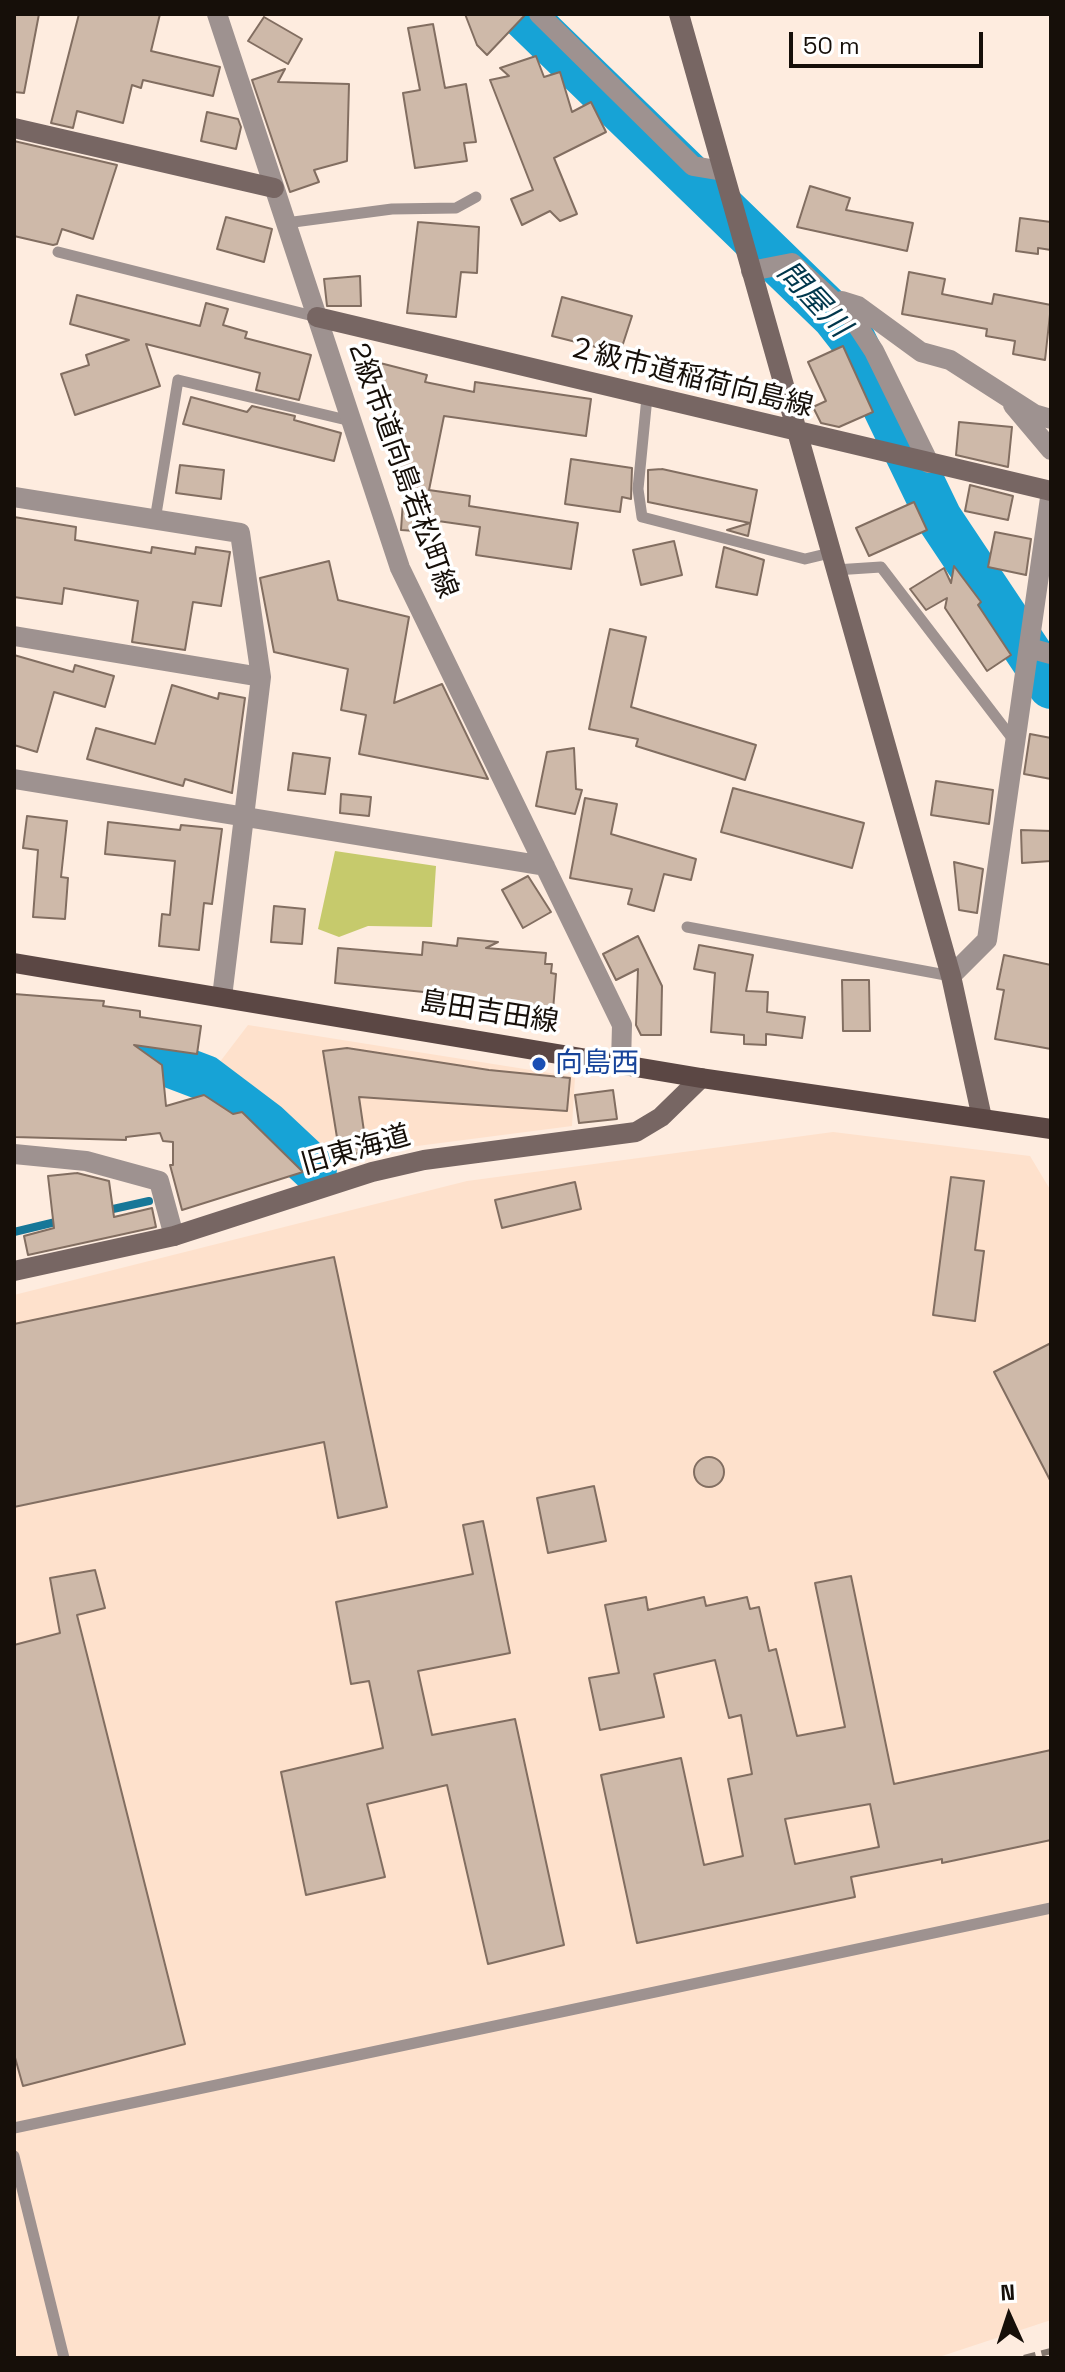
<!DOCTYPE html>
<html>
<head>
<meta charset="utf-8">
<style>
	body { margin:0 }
	#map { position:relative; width:1065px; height:2372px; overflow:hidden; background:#feecdf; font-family:"Space Grotesk",sans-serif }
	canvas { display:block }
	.frame { position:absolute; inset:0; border:16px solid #160f09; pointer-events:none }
	.north { position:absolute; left:969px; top:2276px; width:80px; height:80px; -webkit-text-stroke:6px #fff; paint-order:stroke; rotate:357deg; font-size:22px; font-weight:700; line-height:32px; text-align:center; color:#160f09 }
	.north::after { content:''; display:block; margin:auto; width:28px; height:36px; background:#160f09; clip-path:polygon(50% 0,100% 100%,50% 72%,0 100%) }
	.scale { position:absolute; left:789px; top:32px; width:194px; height:36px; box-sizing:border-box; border:4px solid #160f09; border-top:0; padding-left:10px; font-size:24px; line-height:28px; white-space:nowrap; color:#160f09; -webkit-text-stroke:6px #fff; paint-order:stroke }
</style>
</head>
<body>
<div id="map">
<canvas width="1065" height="2372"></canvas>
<div class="frame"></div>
<div class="north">N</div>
<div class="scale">50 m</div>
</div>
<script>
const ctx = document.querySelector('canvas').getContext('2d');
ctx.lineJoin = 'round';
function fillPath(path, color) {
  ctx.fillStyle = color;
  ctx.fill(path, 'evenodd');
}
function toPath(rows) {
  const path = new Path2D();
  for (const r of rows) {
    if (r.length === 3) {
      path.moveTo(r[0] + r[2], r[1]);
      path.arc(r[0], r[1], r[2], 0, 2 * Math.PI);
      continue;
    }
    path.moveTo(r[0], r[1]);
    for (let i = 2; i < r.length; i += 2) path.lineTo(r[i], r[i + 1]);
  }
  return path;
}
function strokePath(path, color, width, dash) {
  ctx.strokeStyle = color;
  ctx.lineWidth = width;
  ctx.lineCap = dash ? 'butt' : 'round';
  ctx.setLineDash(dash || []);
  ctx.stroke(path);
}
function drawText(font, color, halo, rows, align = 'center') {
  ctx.font = font + ' "Space Grotesk","Noto Sans JP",sans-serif';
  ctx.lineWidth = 7;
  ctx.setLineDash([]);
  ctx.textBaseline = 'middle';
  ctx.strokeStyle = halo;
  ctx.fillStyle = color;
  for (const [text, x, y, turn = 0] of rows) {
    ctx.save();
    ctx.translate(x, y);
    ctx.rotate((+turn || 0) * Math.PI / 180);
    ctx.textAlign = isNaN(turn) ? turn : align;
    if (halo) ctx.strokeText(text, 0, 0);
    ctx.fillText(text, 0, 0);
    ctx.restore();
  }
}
fillPath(toPath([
	[248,1025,575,1077,572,1126,417,1146,325,1166,216,1067],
	[833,1132,1030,1156,1051,1191,1051,2320,936,2358,14,2358,14,1295,467,1181]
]), '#fee1cc');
fillPath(toPath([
	[335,851,436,866,432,927,368,926,339,937,318,929]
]), '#c6ca6c');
strokePath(toPath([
	[104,1211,149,1201],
	[14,1232,64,1220]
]), '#177798', 8);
strokePath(toPath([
	[522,14,835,317,853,340,939,518,1051,686],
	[14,1044,111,1048,147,1056,205,1078,266,1124,314,1169]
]), '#17a3d6', 46);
const building = toPath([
	[14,14,39,14,24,93,14,92,14,14],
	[79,14,160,14,151,51,220,67,213,96,143,80,141,88,132,85,123,123,77,111,73,128,51,123,79,14],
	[465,14,526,14,487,55,477,45,465,14],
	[264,17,302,39,288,64,248,41,264,17],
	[433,24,445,88,466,84,476,142,464,143,467,161,415,168,403,93,420,90,408,28,433,24],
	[536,56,544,77,560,72,572,112,591,102,606,132,554,158,577,214,560,221,550,211,522,225,511,199,533,190,490,80,509,76,500,68,536,56],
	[285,69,278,82,349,84,347,161,314,170,319,182,290,192,252,80,285,69],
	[207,112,238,119,241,127,236,149,201,141,207,112],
	[14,141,117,165,93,239,62,229,57,244,53,245,14,236,14,141],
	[810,186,850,198,846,210,913,223,907,251,797,227,810,186],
	[226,217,272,229,264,262,217,249,226,217],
	[1020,218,1051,222,1051,250,1038,248,1038,254,1016,251,1020,218],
	[418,222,479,227,477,273,461,272,456,317,407,313,418,222],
	[909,272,945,279,942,294,992,304,994,294,1051,305,1045,360,1013,354,1015,341,986,336,987,329,902,314,909,272],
	[360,276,361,306,327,306,324,279,360,276],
	[77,295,200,326,206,303,228,309,223,325,247,332,245,338,311,355,299,400,256,390,260,373,146,344,160,386,75,415,61,374,89,365,86,355,129,340,70,324,77,295],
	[562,297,632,316,620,353,552,336,562,297],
	[843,346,873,412,839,427,821,423,813,407,826,401,808,362,843,346],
	[380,363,427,375,425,382,474,392,475,382,591,399,586,436,444,416,429,490,470,496,469,506,578,523,571,569,476,555,480,527,431,520,430,532,401,530,405,471,394,469,402,425,383,420,390,396,373,392,380,363],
	[191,397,247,412,252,406,295,416,294,420,341,433,334,461,183,424,191,397],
	[959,422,1012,427,1008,467,956,455,959,422],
	[571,459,632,468,631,499,622,497,620,512,565,504,571,459],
	[180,465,224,470,221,499,176,493,180,465],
	[662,469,757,490,748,536,727,530,750,523,648,502,648,470,662,469],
	[970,485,1013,496,1008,520,965,511,970,485],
	[914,502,927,530,869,556,856,528,914,502],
	[14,517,76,527,75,540,151,553,152,547,195,554,196,547,230,552,221,606,193,602,185,650,132,642,138,601,64,588,62,604,14,597,14,517],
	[995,532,1031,539,1026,575,988,567,995,532],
	[674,541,682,575,641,585,633,550,674,541],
	[724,547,764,560,757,595,716,587,724,547],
	[329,561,338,600,409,617,394,703,442,684,488,779,359,754,366,715,341,710,348,669,274,652,260,578,329,561],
	[954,566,981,602,978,605,1011,655,987,671,945,608,947,598,926,610,910,589,944,568,951,583,954,566],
	[610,629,646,637,631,707,756,745,745,780,636,746,638,739,589,729,610,629],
	[14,655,73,672,75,665,114,676,105,707,54,692,37,752,14,745,14,655],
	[172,685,218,699,219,693,245,698,232,793,185,779,183,786,87,759,96,728,155,744,172,685],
	[1030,734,1051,738,1051,779,1024,774,1030,734],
	[574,748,576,789,582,790,575,814,536,806,547,752,574,748],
	[293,753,330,758,325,794,288,790,293,753],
	[936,781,993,790,989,824,931,815,936,781],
	[733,788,864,823,852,868,721,832,733,788],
	[341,794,371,797,369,816,340,813,341,794],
	[585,798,617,804,611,834,696,859,691,880,664,874,654,911,628,904,632,889,570,878,585,798],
	[27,816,67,821,61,877,68,878,65,919,33,917,38,850,23,848,27,816],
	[108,822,180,830,181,825,222,829,212,904,204,903,199,950,159,946,162,914,170,915,175,861,105,854,108,822],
	[1021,830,1051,831,1051,861,1022,863,1021,830],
	[954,862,983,869,977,913,959,910,954,862],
	[528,876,551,912,523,928,502,890,528,876],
	[274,906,305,909,302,944,271,942,274,906],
	[638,936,662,986,661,1035,641,1035,636,1025,638,969,616,980,603,954,638,936],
	[458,938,498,942,486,948,546,953,545,964,552,964,551,973,556,974,553,1010,483,1002,483,998,335,983,338,948,422,955,423,942,457,946,458,938],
	[699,945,753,955,746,991,768,992,767,1012,805,1017,802,1038,766,1034,766,1045,744,1044,744,1035,711,1032,715,973,694,969,699,945],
	[1004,955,1051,965,1051,1049,995,1039,1004,990,997,989,1004,955],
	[842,980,869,980,870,1031,843,1031,842,980],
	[14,994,104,1001,103,1006,140,1011,140,1017,201,1026,197,1054,134,1045,162,1065,166,1106,204,1095,233,1114,242,1112,303,1172,182,1210,170,1165,173,1165,173,1142,163,1141,160,1133,126,1137,126,1140,14,1137,14,994],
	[347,1048,489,1070,570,1078,567,1111,359,1097,367,1152,340,1156,323,1051,347,1048],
	[613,1090,617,1119,579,1123,575,1095,613,1090],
	[77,1173,109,1181,114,1217,152,1208,156,1227,28,1255,24,1236,54,1228,48,1176,77,1173],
	[951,1177,984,1181,975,1250,984,1251,975,1321,933,1315,951,1177],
	[575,1182,581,1209,502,1228,495,1200,575,1182],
	[334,1257,387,1507,338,1518,324,1442,14,1507,14,1324,334,1257],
	[1051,1343,1051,1482,994,1372,1051,1343],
	[709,1472,15],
	[594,1486,606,1541,548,1553,537,1498,594,1486],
	[483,1521,510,1653,418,1671,432,1735,515,1719,564,1945,488,1964,447,1785,367,1804,385,1877,306,1895,281,1772,383,1748,369,1681,351,1684,336,1602,473,1574,463,1525,483,1521],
	[95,1570,105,1608,77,1615,185,2044,23,2086,14,2054,14,1645,60,1633,50,1578,95,1570],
	[851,1576,894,1784,1051,1750,1051,1840,942,1863,942,1859,851,1877,855,1897,637,1943,601,1775,681,1758,704,1865,743,1856,728,1779,752,1774,741,1715,729,1718,715,1660,654,1674,664,1717,600,1730,589,1678,619,1673,605,1605,646,1597,648,1610,704,1597,706,1606,747,1597,750,1609,759,1607,769,1651,776,1649,797,1736,845,1727,815,1583,851,1576],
	[870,1804,879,1847,795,1864,785,1819,870,1804]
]);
fillPath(building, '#ceb9a9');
strokePath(building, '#826e61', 2);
strokePath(toPath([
	[286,223,392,209,456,208,476,197],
	[58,252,317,317],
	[647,397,638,489,642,517,805,559,830,553],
	[155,520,178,380,351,421],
	[835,570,881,567,1015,742],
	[687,927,951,976],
	[14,2128,1051,1908],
	[14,2156,64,2358]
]), '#9e9290', 11);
strokePath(toPath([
	[217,14,400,568,622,1025,621,1063],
	[539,14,693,166,723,171],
	[751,271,792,263,853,319,874,351,929,463],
	[842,301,858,306,921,352,950,360,1034,414,1051,419],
	[1013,405,1051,450],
	[14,497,240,533,261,677,222,997],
	[14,636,261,677],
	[1029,648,1051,654],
	[14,779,545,866],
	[951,976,987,940,1051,491],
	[14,1154,86,1161,159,1181,174,1236]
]), '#9e9290', 20);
strokePath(toPath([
	[679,14,951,976,982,1118],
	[14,128,274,188],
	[317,317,1051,491],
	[14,1271,174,1236,372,1172,424,1160,636,1132,661,1117,701,1078]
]), '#776663', 20);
strokePath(toPath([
	[14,963,701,1078,1051,1129]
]), '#5b4744', 20);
strokePath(toPath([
	[1024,2358,1051,2351]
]), '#83776e', 6, [12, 6]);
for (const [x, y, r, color] of [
	[539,1064,8,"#1a4fb4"]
]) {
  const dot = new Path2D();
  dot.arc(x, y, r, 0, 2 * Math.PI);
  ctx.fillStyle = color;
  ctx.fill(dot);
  strokePath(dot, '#fff', 3);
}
drawText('28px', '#160f09', '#fff', [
	["２級市道稲荷向島線",690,378,14],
	["2級市道向島若松町線",402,471,70],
	["島田吉田線",489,1013,9],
	["旧東海道",356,1151,-16]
]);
drawText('28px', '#164399', '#fff', [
	["向島西",555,1064]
], 'left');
drawText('italic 30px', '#00374c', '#fff', [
	["問屋川",813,300,47]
]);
</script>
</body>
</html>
